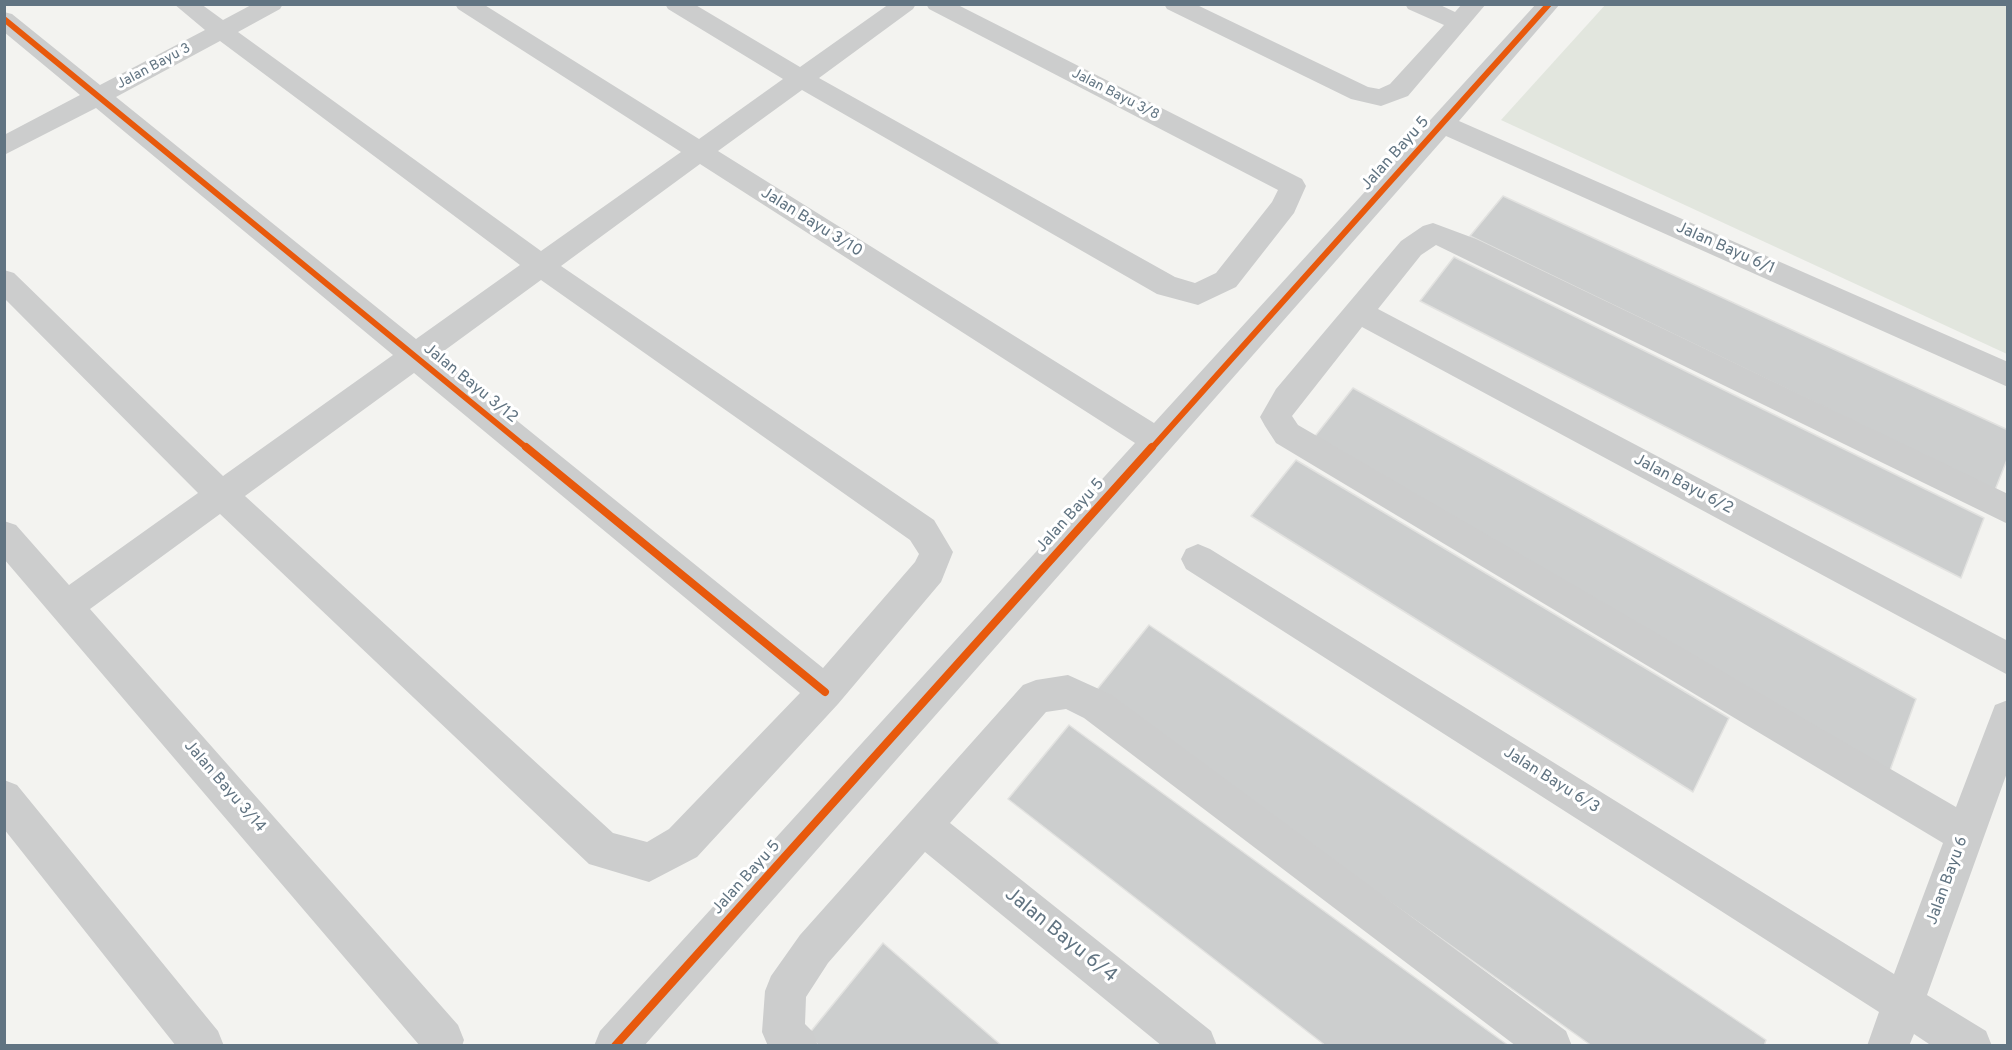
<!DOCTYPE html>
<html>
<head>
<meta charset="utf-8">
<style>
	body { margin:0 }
	#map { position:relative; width:2012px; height:1050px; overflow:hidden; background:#f3f3f0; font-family:Overpass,sans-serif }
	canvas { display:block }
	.frame { position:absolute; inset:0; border:6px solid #617482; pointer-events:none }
</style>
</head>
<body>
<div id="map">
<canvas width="2012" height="1050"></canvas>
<div class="frame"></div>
</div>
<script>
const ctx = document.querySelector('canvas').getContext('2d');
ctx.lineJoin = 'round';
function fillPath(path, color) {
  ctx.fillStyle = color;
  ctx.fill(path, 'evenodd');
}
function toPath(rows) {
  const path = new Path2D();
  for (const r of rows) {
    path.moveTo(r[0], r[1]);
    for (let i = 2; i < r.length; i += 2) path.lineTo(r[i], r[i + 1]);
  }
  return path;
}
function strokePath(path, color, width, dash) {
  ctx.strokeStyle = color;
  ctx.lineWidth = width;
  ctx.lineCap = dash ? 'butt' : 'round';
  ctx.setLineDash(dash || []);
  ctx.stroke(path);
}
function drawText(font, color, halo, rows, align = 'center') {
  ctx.font = font + ' Overpass,sans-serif';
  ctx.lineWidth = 6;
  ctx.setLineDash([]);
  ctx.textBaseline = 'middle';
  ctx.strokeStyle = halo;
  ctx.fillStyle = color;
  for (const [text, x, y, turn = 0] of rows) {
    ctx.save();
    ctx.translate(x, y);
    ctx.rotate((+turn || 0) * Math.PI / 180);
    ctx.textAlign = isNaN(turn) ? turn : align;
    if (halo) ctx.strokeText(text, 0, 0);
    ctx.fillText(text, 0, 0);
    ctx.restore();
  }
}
fillPath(toPath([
	[1606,4,2007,5,2007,354,1501,120]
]), '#e2e6de');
const building = toPath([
	[1503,196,2008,430,2008,457,1995,490,1470,236,1503,196],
	[1454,257,1984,518,1961,578,1420,301,1454,257],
	[1353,388,1916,699,1889,773,1312,440,1353,388],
	[1296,460,1729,718,1693,792,1251,516,1296,460],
	[1149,625,1766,1040,1764,1046,1592,1046,1095,692,1149,625],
	[1069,725,1509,1046,1326,1046,1008,799,1069,725],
	[883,943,1002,1046,819,1046,808,1035,883,943]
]);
fillPath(building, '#cccece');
strokePath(building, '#e2e2e0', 1.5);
fillPath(toPath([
	[174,4,201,4,223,20,253,4,283,4,280,9,238,32,541,251,681,152,458,9,455,4,483,4,699,139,783,79,668,9,665,4,694,4,800,67,889,4,916,4,913,9,819,78,1175,277,1195,283,1216,273,1272,202,1278,190,929,9,926,4,956,4,1302,179,1306,186,1294,213,1236,287,1198,305,1157,294,802,90,718,151,1154,423,1536,4,1560,4,1459,121,2008,362,2008,387,1446,136,644,1046,594,1046,600,1031,1135,443,700,164,561,266,934,520,953,552,941,582,838,704,697,857,649,882,589,864,220,514,90,609,458,1025,464,1040,462,1046,420,1046,4,559,4,521,16,525,69,585,198,493,4,298,4,270,14,273,223,476,393,355,96,108,4,155,4,135,80,95,4,32,4,12,12,14,100,85,205,30,174,4],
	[220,41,520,265,416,339,116,97,220,41],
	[541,280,910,540,919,554,915,562,823,668,437,356,541,280],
	[414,373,800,693,669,829,647,842,613,833,245,496,414,373],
	[1164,4,1195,4,1368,87,1379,89,1390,84,1444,25,1408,9,1405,4,1438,4,1455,12,1462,4,1486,4,1408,96,1381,106,1351,99,1167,9,1164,4],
	[1433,223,1476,239,2008,494,2008,524,1436,245,1421,255,1378,309,2008,641,2008,675,1362,327,1292,416,1298,425,1956,807,1995,705,2008,700,2008,770,1927,995,1986,1031,1992,1046,1932,1046,1914,1034,1909,1046,1867,1046,1879,1012,1186,569,1181,559,1186,549,1198,544,1210,549,1894,974,1943,843,1276,443,1265,426,1260,417,1276,389,1401,241,1423,226,1433,223],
	[1068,675,1110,694,1566,1031,1572,1046,1516,1046,1084,718,1066,709,1046,712,950,823,1211,1031,1217,1046,1162,1046,925,852,828,963,806,997,805,1024,812,1031,818,1046,768,1046,762,1032,765,991,771,976,800,935,1023,685,1036,680,1068,675],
	[4,780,17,785,218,1031,224,1046,176,1046,4,829,4,780]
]), '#cccdcd');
strokePath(toPath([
	[4,19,528,449],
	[1151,449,1549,4]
]), '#e8590c', 6);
strokePath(toPath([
	[526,447,825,692],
	[615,1046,1152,447]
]), '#e8590c', 8);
drawText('14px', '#617482', '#fff', [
	["Jalan Bayu 3",154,67,-28],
	["Jalan Bayu 3/8",1115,95,27]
]);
drawText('16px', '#617482', '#fff', [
	["Jalan Bayu 5",1396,154,-48],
	["Jalan Bayu 3/10",811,223,32],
	["Jalan Bayu 6/1",1725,249,24],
	["Jalan Bayu 3/12",470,384,39],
	["Jalan Bayu 6/2",1683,485,28],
	["Jalan Bayu 5",1071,516,-48],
	["Jalan Bayu 6/3",1551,781,32],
	["Jalan Bayu 3/14",224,787,49],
	["Jalan Bayu 5",747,878,-48],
	["Jalan Bayu 6",1948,881,-70]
]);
drawText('20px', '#617482', '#fff', [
	["Jalan Bayu 6/4",1060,936,39]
]);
</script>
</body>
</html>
